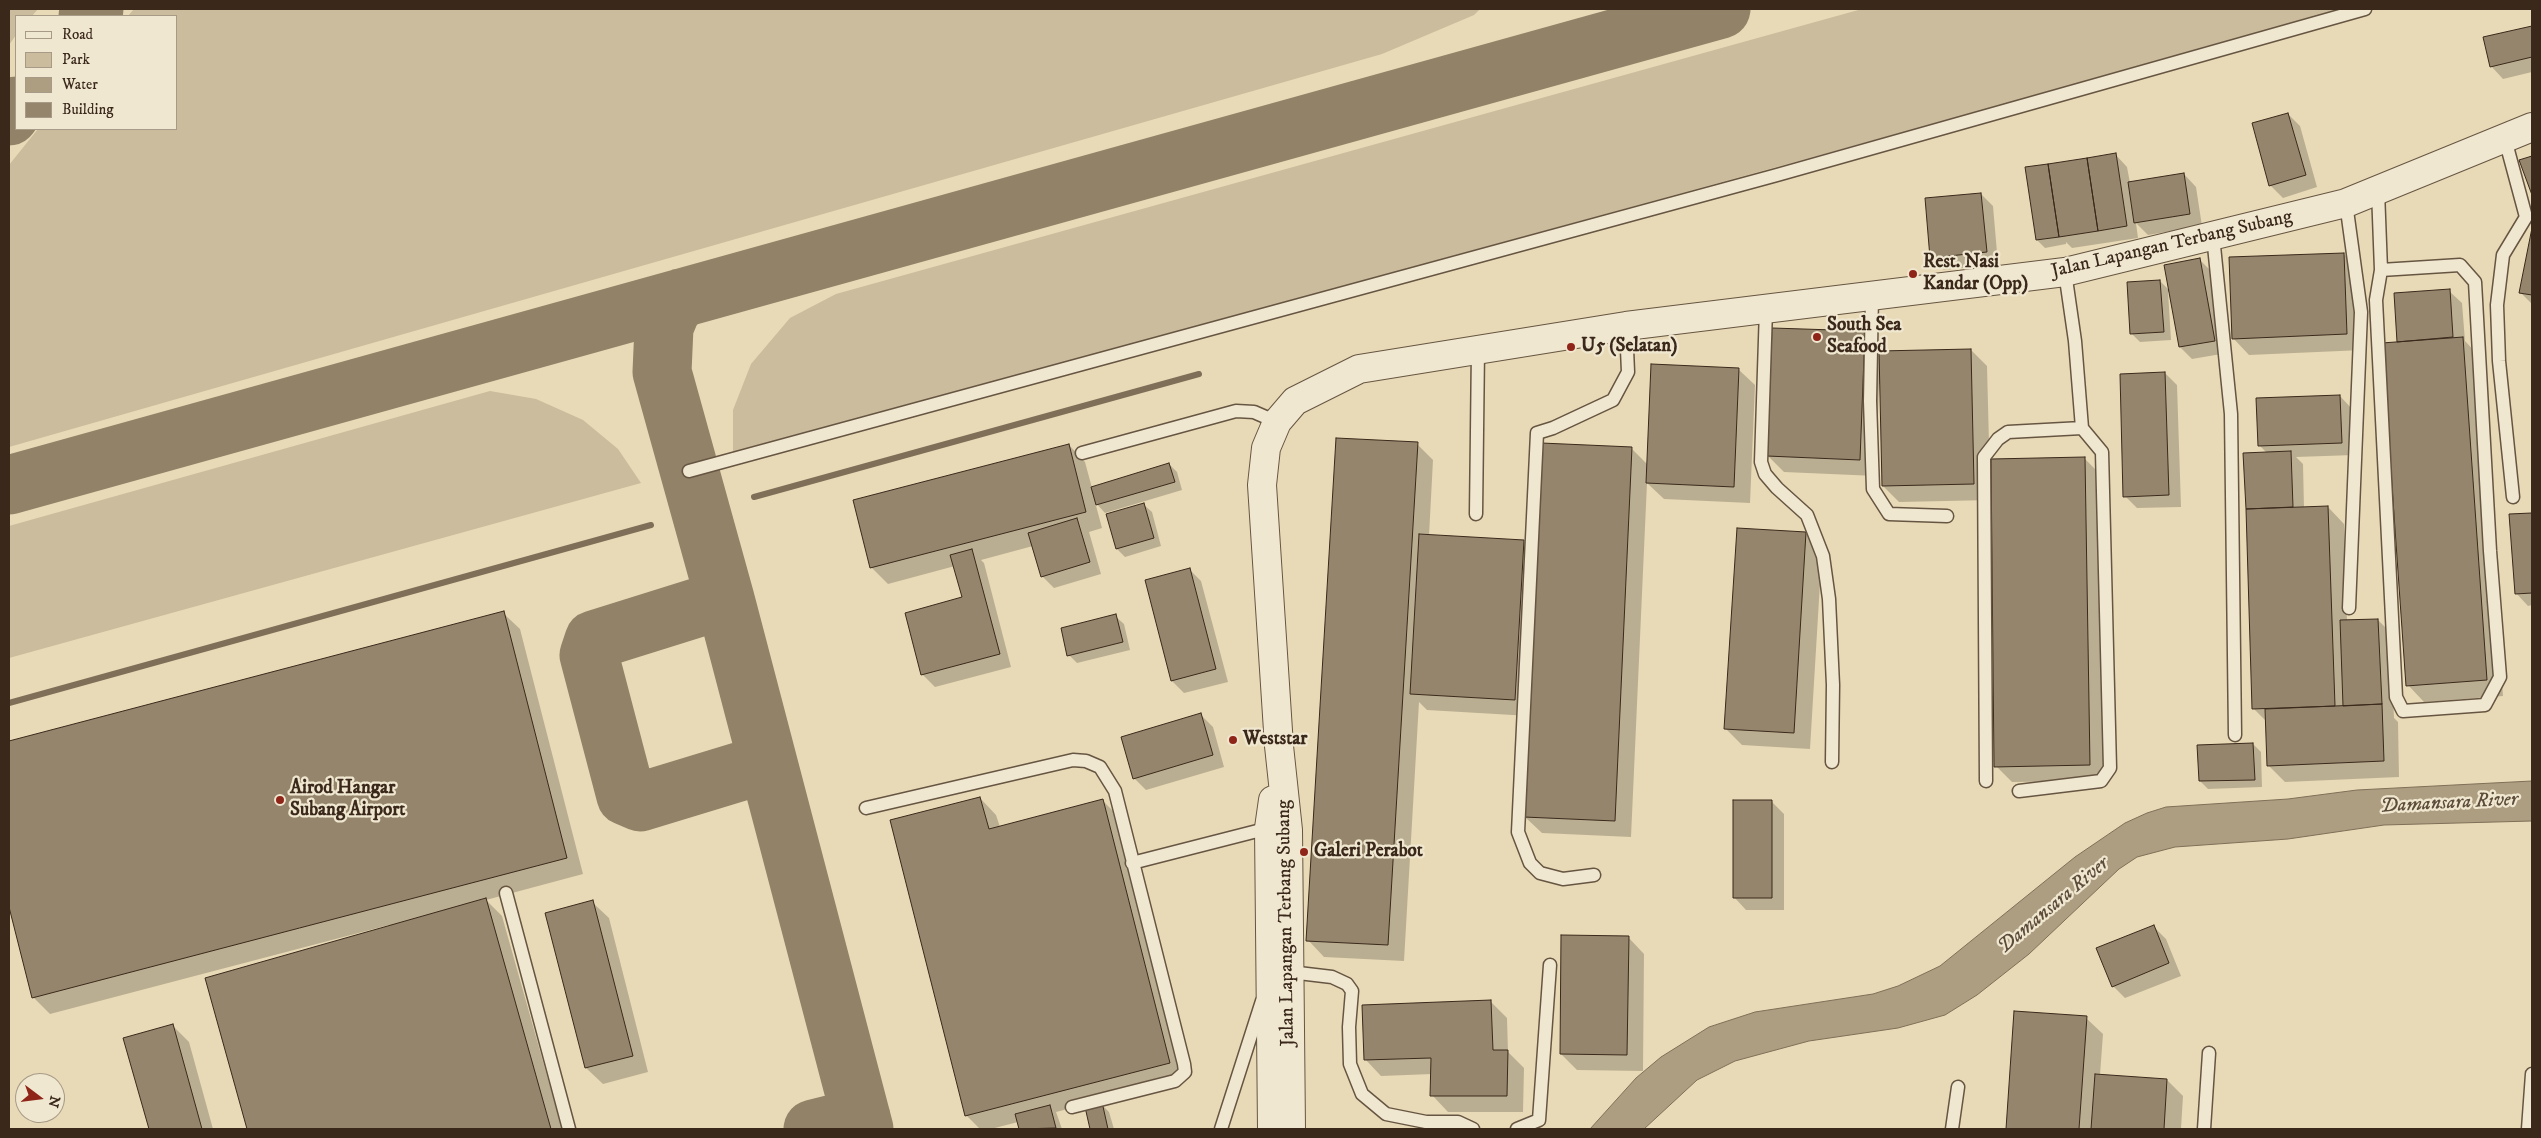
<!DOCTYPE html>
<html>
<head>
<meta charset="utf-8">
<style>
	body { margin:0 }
	#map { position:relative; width:2541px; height:1138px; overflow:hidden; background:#e8dab6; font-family:"IM FELL DW Pica",serif }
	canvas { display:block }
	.frame { position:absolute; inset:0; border:10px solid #3a291b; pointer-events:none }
	.legend { position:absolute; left:15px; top:15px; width:162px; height:115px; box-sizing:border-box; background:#f0e7d0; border:1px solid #a79b88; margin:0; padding:6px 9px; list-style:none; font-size:15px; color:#3a291b }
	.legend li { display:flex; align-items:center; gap:10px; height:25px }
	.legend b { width:25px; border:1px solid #a79b88 }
	.north { position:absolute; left:15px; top:1073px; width:50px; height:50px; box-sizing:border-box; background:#f0e7d0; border:1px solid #a79b88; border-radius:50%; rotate:105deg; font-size:14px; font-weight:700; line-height:20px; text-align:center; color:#3a291b }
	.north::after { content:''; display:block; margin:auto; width:18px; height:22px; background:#8f2418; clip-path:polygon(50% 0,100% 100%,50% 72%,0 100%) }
</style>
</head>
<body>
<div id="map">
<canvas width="2541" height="1138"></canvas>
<div class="frame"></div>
<ul class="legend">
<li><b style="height:6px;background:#f0e7d0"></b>Road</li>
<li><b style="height:14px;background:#cabc9c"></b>Park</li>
<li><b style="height:14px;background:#ad9e81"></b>Water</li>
<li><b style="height:14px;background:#94856c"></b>Building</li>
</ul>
<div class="north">N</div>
</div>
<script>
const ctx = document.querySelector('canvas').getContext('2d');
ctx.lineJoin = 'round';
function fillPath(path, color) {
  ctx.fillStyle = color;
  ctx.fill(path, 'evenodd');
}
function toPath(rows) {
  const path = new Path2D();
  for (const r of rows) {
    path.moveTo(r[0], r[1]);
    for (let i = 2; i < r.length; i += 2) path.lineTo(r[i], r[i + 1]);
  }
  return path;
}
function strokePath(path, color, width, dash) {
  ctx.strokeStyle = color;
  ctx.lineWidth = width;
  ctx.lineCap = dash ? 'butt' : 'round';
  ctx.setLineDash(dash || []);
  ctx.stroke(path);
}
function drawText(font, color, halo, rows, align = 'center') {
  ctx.font = font + ' "IM FELL DW Pica",serif';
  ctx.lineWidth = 4.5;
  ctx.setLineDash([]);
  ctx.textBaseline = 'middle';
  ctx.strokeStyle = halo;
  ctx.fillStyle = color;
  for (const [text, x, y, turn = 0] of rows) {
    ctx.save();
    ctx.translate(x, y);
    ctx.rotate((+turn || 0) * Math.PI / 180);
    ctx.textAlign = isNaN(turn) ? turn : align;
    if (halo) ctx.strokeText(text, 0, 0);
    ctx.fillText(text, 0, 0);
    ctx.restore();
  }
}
fillPath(toPath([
	[9,9,38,9,32,16,16,16,16,35,9,45],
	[134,9,1480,9,1474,15,1382,54,9,447,9,165,38,129,176,129,176,16,128,16],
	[1862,9,2351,9,733,454,733,410,751,364,790,318,836,294],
	[490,391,536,399,583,420,618,449,641,483,9,658,9,526]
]), '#cabc9c');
const water = toPath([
	[2532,781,2532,821,2384,825,2288,839,2175,847,2137,857,2119,869,2029,954,1977,995,1945,1015,1898,1028,1809,1041,1735,1061,1697,1080,1644,1129,1590,1129,1636,1078,1661,1057,1709,1027,1755,1012,1873,994,1898,986,1940,966,2075,857,2125,823,2147,813,2166,807,2288,799,2357,790,2532,781]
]);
fillPath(water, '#ad9e81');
strokePath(water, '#7f6f58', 1);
fillPath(toPath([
	[2532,28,2532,72,2503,79,2491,66,2485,38],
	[2288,114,2300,126,2317,187,2283,198,2270,185],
	[2115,154,2127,167,2130,183,2184,174,2196,187,2202,226,2148,235,2136,223,2138,238,2072,248,2066,242,2066,244,2045,248,2037,240],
	[1981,194,1993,206,1998,264,1944,270,1932,257],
	[2532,234,2532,304,2520,292],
	[2344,254,2360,270,2363,350,2249,355,2233,338],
	[2200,260,2212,272,2227,353,2192,359,2180,347,2170,292,2168,292,2171,340,2140,342,2132,334,2160,281,2170,291],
	[2449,291,2462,303,2465,341,2478,355,2503,696,2424,702,2408,685,2400,343],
	[1864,332,1880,348,1880,352,1971,350,1987,366,1990,482,2085,459,2101,475,2105,781,2012,782,1996,766,1992,500,1899,502,1883,486,1881,384,1879,384,1876,476,1784,472,1768,456],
	[1738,369,1755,385,1750,503,1664,499,1647,483,1631,837,1542,833,1525,817,1530,716,1427,710,1419,702,1404,961,1324,957,1308,940,1417,444,1433,460,1429,536,1523,541,1537,555,1632,449,1648,465],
	[2165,373,2177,385,2181,507,2137,508,2125,496],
	[2340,396,2352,409,2354,455,2296,457,2303,464,2304,508,2328,507,2344,524,2347,621,2378,620,2390,632,2394,718,2398,722,2399,777,2285,782,2268,765,2267,722,2254,709,2245,454,2267,453,2259,445],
	[1069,445,1085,462,1092,488,1169,464,1177,472,1182,490,1105,513,1095,502,1102,528,1089,532,1101,574,1054,588,1042,576,1033,546,981,560,984,563,1011,667,935,687,922,674,963,598,955,566,888,584,871,567],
	[1143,504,1152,512,1161,546,1125,557,1117,549],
	[2532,514,2532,605,2528,606,2516,593,2511,516],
	[1806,533,1822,550,1810,749,1742,745,1726,729],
	[1189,569,1201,581,1228,682,1184,693,1172,681],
	[503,613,520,629,583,874,486,900,502,916,562,1129,249,1129,207,979,389,927,389,925,50,1014,33,997,9,901,9,742],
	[1115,616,1124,624,1130,650,1077,663,1069,655],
	[1201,715,1213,727,1224,767,1146,790,1134,778],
	[2253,744,2261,752,2262,787,2208,789,2200,781],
	[980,798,996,815,1000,827,1103,801,1119,817,1185,1079,1056,1112,1062,1129,1020,1129,1018,1122,991,1129,980,1129,966,1115],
	[1772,802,1784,814,1784,910,1746,910,1734,897],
	[592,902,609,918,648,1072,603,1084,586,1068],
	[2154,927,2166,939,2181,976,2125,998,2113,986],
	[1628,937,1644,954,1643,1071,1577,1070,1561,1054],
	[1491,1002,1507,1018,1508,1052,1524,1068,1523,1112,1448,1112,1432,1095,1432,1074,1381,1076,1365,1059],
	[2015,1013,2086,1018,2103,1034,2100,1075,2167,1080,2183,1096,2181,1129,2007,1129],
	[172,1025,189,1042,213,1129,150,1129,125,1039],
	[1101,1104,1109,1112,1114,1129,1092,1129,1086,1108]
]), '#0003');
strokePath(toPath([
	[754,497,1199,374],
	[9,703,651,525]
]), '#7f6f58', 6);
strokePath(toPath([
	[88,16,94,9],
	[9,116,16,106],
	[681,298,671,310,664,327,662,372,725,599,864,1129],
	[9,485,1721,9],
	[725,599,594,640,589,655,626,796,640,802,768,763],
	[813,1129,861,1117]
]), '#918268', 59);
const building = toPath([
	[2532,26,2532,57,2490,67,2483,37,2532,26],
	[2288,113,2306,175,2269,186,2252,123,2288,113],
	[2116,153,2127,226,2098,231,2087,158,2116,153],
	[2532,156,2532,195,2519,160,2532,156],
	[2087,158,2098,231,2059,237,2048,164,2087,158],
	[2048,164,2059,237,2036,240,2025,167,2048,164],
	[2184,173,2190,214,2134,223,2128,182,2184,173],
	[1981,193,1987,252,1930,258,1925,198,1981,193],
	[2532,228,2532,295,2519,293,2532,228],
	[2344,253,2347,334,2232,339,2229,257,2344,253],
	[2200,258,2215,341,2179,347,2164,265,2200,258],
	[2160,280,2164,332,2130,334,2127,282,2160,280],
	[2450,289,2453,337,2397,342,2394,293,2450,289],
	[1772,328,1865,331,1860,460,1767,456,1772,328],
	[2463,337,2487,680,2406,686,2382,343,2463,337],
	[1971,349,1974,484,1882,486,1879,351,1971,349],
	[1651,364,1739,368,1734,487,1646,483,1651,364],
	[2165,372,2169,495,2123,497,2120,374,2165,372],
	[2340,395,2342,443,2258,446,2256,398,2340,395],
	[1336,438,1418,442,1388,945,1306,941,1336,438],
	[1541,443,1632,447,1615,821,1524,817,1541,443],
	[1069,444,1086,512,870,568,853,500,1069,444],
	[2291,451,2293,507,2246,509,2243,453,2291,451],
	[2085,457,2090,765,1994,767,1991,459,2085,457],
	[1169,463,1175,482,1096,505,1091,487,1169,463],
	[1144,503,1154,538,1116,549,1106,514,1144,503],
	[2328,506,2335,706,2252,709,2246,509,2328,506],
	[2532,513,2532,593,2515,594,2509,514,2532,513],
	[1077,518,1090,562,1041,577,1028,533,1077,518],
	[1737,528,1806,532,1794,733,1724,729,1737,528],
	[1419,534,1524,540,1515,700,1410,694,1419,534],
	[972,549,1000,654,921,675,905,613,962,597,950,555,972,549],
	[1190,568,1216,669,1171,681,1145,580,1190,568],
	[504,611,567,858,32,998,9,907,9,741,504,611],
	[1116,614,1123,642,1067,656,1061,628,1116,614],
	[2378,619,2382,704,2343,706,2340,620,2378,619],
	[2382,704,2384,761,2267,766,2265,709,2382,704],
	[1201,713,1213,755,1133,779,1121,737,1201,713],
	[2253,743,2255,780,2199,781,2197,745,2253,743],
	[980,797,989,829,1103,799,1170,1063,965,1116,890,820,980,797],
	[1733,800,1772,800,1772,898,1733,898,1733,800],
	[486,898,551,1129,247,1129,205,978,486,898],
	[593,900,633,1056,585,1068,545,913,593,900],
	[2154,925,2169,963,2112,987,2096,948,2154,925],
	[1561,935,1629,936,1627,1055,1560,1054,1561,935],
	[1491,1000,1493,1050,1508,1050,1507,1096,1430,1096,1431,1058,1364,1060,1362,1005,1491,1000],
	[2014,1011,2087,1016,2079,1129,2006,1129,2014,1011],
	[173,1024,202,1129,149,1129,123,1038,173,1024],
	[2095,1074,2167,1079,2164,1129,2091,1129,2095,1074],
	[1102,1102,1108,1129,1090,1129,1085,1107,1102,1102],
	[1050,1105,1056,1128,1019,1129,1015,1114,1050,1105]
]);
fillPath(building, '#94856c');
strokePath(building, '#3a291b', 1);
const service = toPath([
	[2505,139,2526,217,2503,255,2497,305,2499,361,2513,497],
	[2378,191,2381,270,2460,265,2475,282,2490,551,2500,677,2485,705,2403,711,2396,697,2376,300,2381,270],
	[2346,203,2361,312,2349,608],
	[2213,236,2231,414,2235,735],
	[2065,272,2075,341,2082,428],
	[1872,296,1870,401,1873,489,1889,514,1947,516],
	[1766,309,1761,462,1765,474,1777,488,1807,515,1823,556,1829,599,1833,685,1832,762],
	[1082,453,1236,411,1254,412,1277,422],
	[689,471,1777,175,2365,9],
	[1476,514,1478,349],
	[1986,781,1984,457,1998,439,2008,432,2082,428,2102,452,2110,768,2101,781,2019,791],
	[866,808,1073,760,1086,761,1100,767,1115,791,1184,1064,1185,1072,1175,1081,1072,1107],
	[1132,863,1269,828],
	[1594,875,1563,879,1540,873,1530,863,1518,832,1537,433,1553,428,1613,400,1628,372,1626,326],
	[506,893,569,1129],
	[1290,972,1332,977,1347,984,1352,991,1349,1027,1350,1064,1362,1094,1386,1114,1426,1122,1458,1122,1473,1129],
	[1221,1129,1262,1001],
	[1517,1129,1539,1120,1550,965],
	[1952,1129,1958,1087],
	[2204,1129,2209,1053],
	[2528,1129,2532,1074]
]);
const tertiary = toPath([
	[1272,1129,1269,828,1273,800],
	[1291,1129,1288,830,1279,746,1262,485,1266,448,1277,422,1295,401,1359,369,1626,326,2065,272,2346,203,2532,127]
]);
strokePath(service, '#665542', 15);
strokePath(tertiary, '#665542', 30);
strokePath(service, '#f0e7d0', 12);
strokePath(tertiary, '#f0e7d0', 28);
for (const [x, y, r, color] of [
	[1913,274,5,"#8f2418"],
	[1817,337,5,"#8f2418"],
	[1571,347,5,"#8f2418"],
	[1233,740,5,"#8f2418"],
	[280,800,5,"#8f2418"],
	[1304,852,5,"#8f2418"]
]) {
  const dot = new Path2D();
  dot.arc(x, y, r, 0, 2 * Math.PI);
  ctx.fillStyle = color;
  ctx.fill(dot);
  strokePath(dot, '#f0e7d0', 2);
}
drawText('19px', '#3a291b', '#f0e7d0', [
	["Jalan Lapangan Terbang Subang",2172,245,-13],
	["Jalan Lapangan Terbang Subang",1287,923,-91]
]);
drawText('bold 19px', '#3a291b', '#f0e7d0', [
	["Rest. Nasi",1923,263],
	["Kandar (Opp)",1923,285],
	["South Sea",1827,326],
	["Seafood",1827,348],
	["U5 (Selatan)",1581,347],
	["Weststar",1243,740],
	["Airod Hangar",290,789],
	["Subang Airport",290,811],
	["Galeri Perabot",1314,852]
], 'left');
drawText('italic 20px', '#5c4c3a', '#f0e7d0', [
	["Damansara River",2449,804,-3],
	["Damansara River",2054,906,-40]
]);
</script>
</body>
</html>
